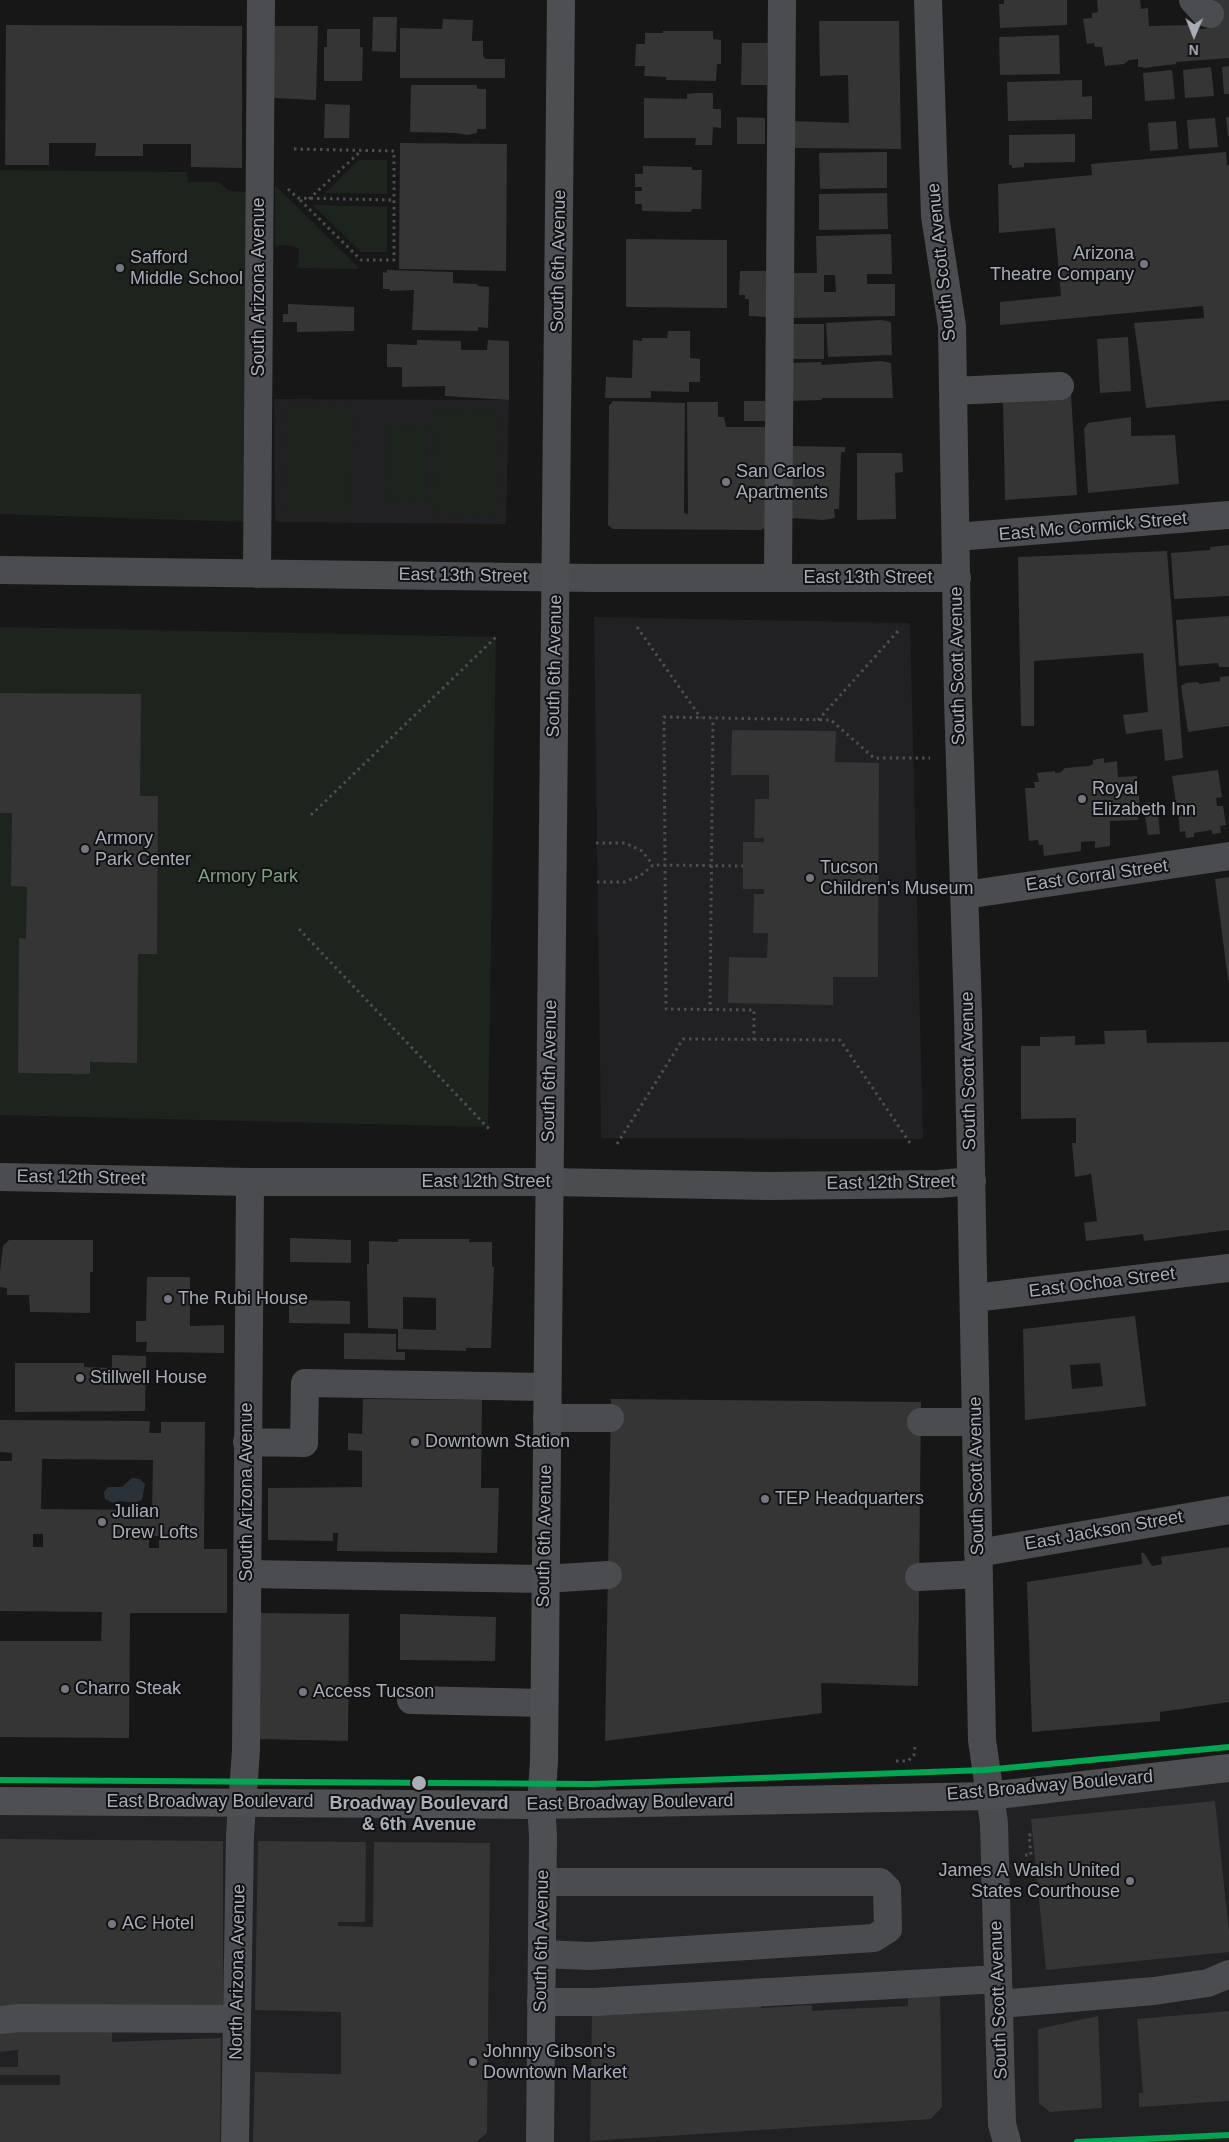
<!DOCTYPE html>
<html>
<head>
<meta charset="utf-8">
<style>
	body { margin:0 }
	#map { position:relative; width:1229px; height:2142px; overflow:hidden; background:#171717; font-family:Helvetica,sans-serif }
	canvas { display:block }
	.north { position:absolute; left:1169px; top:10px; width:50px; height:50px; -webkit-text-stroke:4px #111113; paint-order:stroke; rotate:181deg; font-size:14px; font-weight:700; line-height:20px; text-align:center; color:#a8adb8 }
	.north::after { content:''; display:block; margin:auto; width:18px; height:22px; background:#a8adb8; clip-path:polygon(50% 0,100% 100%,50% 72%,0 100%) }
</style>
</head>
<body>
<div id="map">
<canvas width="1229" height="2142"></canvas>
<div class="north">N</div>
</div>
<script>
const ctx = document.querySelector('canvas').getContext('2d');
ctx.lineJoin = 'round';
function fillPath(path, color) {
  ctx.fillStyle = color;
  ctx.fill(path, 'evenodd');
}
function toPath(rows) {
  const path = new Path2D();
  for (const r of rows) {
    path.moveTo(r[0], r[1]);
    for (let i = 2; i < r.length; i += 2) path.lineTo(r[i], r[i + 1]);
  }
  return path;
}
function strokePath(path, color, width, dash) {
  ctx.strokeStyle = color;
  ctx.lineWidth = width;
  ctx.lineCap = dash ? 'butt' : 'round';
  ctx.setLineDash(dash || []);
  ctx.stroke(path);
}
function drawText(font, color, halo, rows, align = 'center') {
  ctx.font = font + ' Helvetica,sans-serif';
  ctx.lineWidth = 4;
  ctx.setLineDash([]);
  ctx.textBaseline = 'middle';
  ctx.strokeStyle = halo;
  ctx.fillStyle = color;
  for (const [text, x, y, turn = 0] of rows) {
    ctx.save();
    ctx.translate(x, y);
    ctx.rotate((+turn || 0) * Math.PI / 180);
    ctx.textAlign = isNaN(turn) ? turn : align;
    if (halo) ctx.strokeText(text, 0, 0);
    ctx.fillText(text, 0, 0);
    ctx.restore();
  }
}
fillPath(toPath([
	[274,399,509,400,506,524,275,522],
	[594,617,910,623,923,1139,601,1138],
	[1229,1768,1229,2142,0,2142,0,1796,869,1796]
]), '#212123');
fillPath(toPath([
	[358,160,387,160,387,194,325,193],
	[0,170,187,172,188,182,218,182,229,191,249,192,246,522,0,514],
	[275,185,360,269,298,268,299,249,288,245,275,246],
	[313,205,387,207,387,252,361,252],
	[288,406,353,407,351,513,287,513],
	[433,408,498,409,496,515,432,514],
	[387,425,426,426,425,501,385,500],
	[0,627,496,637,488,1127,0,1115]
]), '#1d241e');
fillPath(toPath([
	[132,1478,140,1479,145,1484,142,1500,134,1503,120,1501,113,1503,105,1499,104,1492,108,1487,122,1487]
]), '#2a3239');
fillPath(toPath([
	[1004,0,1067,0,1067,25,1000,28,999,4,1004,4],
	[1097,0,1140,0,1141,9,1148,8,1149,26,1192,25,1193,30,1210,28,1210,4,1229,2,1229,58,1176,62,1176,64,1143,68,1143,67,1138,67,1138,59,1129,60,1124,64,1105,66,1102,47,1095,47,1094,43,1087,44,1083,19,1092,18,1092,13,1098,12],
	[373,17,397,17,396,52,372,51],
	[443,19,473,20,472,41,483,41,483,55,485,59,505,59,505,78,400,78,400,28,442,29],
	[819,21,899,21,901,149,792,148,793,121,849,123,848,75,820,76],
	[6,25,242,26,242,168,191,167,191,144,143,144,143,156,95,156,96,143,49,143,49,165,5,165],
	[274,26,318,26,316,100,273,98],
	[327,29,360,29,360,47,363,47,362,81,324,81,324,47,327,47],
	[663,31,713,31,713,39,721,40,721,64,717,64,716,81,666,80,666,77,644,76,645,66,635,66,636,44,645,44,645,33,663,33],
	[1059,35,1060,74,1000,75,999,37],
	[742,43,768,43,767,85,741,85],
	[1229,66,1229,94,1224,94,1222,67],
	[1211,67,1214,96,1185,98,1183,70],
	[1172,70,1175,99,1145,101,1143,73],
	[1082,80,1082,97,1092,96,1092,119,1008,121,1007,82],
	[411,85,477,85,477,89,486,89,486,129,477,129,477,133,467,135,456,133,410,132],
	[696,93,713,93,713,109,721,109,721,128,713,127,712,145,695,145,696,138,644,138,644,98,687,99,687,94],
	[325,104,350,105,349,138,324,138],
	[737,117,765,118,765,144,737,144],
	[1226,117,1229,117,1229,136,1228,136],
	[1215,118,1218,147,1189,149,1187,120],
	[1176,121,1178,149,1150,151,1148,123],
	[1075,134,1075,162,1024,163,1024,167,1012,168,1012,165,1009,165,1009,135],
	[400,143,507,144,506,271,399,269],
	[887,152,887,188,820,189,819,153],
	[1226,152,1227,165,1229,165,1229,400,1146,408,1134,323,1204,318,1203,306,1000,325,1000,302,1061,296,1055,228,999,233,998,184,1092,175,1091,164],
	[643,166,692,167,692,170,702,170,701,209,692,209,691,212,642,211,642,204,635,204,635,191,642,191,642,187,635,187,635,174,643,174],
	[887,193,888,229,819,230,819,194],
	[891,234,892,274,867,274,867,284,895,284,895,316,792,318,792,273,817,273,816,236],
	[824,275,835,275,836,292,824,292],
	[626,239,727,240,727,308,626,307],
	[387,270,453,272,453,283,477,284,478,286,489,287,488,328,478,327,478,331,412,330,414,290,390,291,390,289,383,289,383,272,387,273],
	[740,271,766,271,766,317,749,316,749,299,745,299,745,295,739,295],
	[288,304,354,307,354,331,297,332,297,322,283,322,283,314,288,314],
	[882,320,891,322,892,355,828,357,826,323],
	[792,324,824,324,824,359,792,359],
	[668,331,690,331,690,358,700,359,700,382,689,382,689,392,651,391,651,398,605,398,606,377,632,378,633,340,642,341,642,338,667,338],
	[1128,337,1131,391,1100,393,1097,339],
	[417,340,461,341,461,350,487,350,488,340,509,341,509,400,445,396,445,386,402,387,402,367,387,367,387,344,417,345],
	[882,361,891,363,893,398,822,398,822,400,790,401,789,363,821,362,822,365],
	[1071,394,1077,495,1005,500,1003,399],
	[613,401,685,403,684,513,688,514,687,402,718,402,718,417,724,417,726,427,767,427,765,528,761,530,613,529,608,525,609,406],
	[744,401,765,401,765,421,744,421],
	[1131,417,1131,436,1175,435,1179,484,1088,493,1084,429,1088,423],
	[788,446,845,447,845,452,841,452,839,509,834,509,835,518,824,520,791,518],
	[857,453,902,453,903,472,895,473,896,519,857,520],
	[1229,545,1229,596,1174,599,1171,553,1210,550,1210,547],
	[1167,551,1183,758,1165,761,1162,729,1126,734,1123,715,1148,712,1143,653,1034,661,1034,726,1021,726,1018,557],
	[1229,616,1229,667,1219,667,1218,663,1179,666,1176,620],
	[1229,676,1229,726,1188,732,1181,686,1186,683,1198,682,1199,684,1220,681,1220,677],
	[0,693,141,694,140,796,158,796,157,954,138,954,137,1063,90,1062,90,1074,18,1073,19,938,26,939,27,887,11,886,12,813,0,813],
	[732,730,836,731,835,762,879,763,878,977,833,977,833,1005,728,1003,729,957,767,958,768,933,753,933,754,894,764,894,764,889,743,889,743,842,764,842,764,838,754,838,755,799,769,799,769,775,731,775],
	[1104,758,1104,763,1117,761,1118,777,1137,776,1140,810,1138,810,1138,820,1110,821,1110,846,1095,848,1095,841,1081,842,1081,851,1044,856,1043,845,1039,845,1038,840,1029,841,1025,788,1035,788,1034,782,1039,782,1037,773,1055,771,1055,773,1061,772,1065,768,1089,766,1093,764,1093,760],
	[1218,770,1222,797,1216,798,1217,806,1223,806,1226,825,1220,826,1221,833,1212,834,1212,830,1194,833,1194,837,1186,838,1185,831,1180,832,1178,811,1182,811,1181,803,1176,803,1172,776],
	[1157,802,1160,834,1148,835,1143,803],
	[1229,877,1229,980,1228,980,1215,879],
	[1146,1030,1147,1043,1229,1042,1229,1230,1144,1241,1143,1234,1086,1241,1084,1223,1097,1221,1091,1174,1075,1177,1072,1143,1076,1143,1076,1118,1021,1119,1021,1046,1040,1046,1040,1037,1075,1036,1075,1045,1105,1044,1104,1031],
	[290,1238,351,1240,351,1263,290,1262],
	[398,1239,469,1239,469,1242,492,1242,492,1267,494,1267,491,1348,466,1348,466,1351,398,1349,398,1329,368,1328,367,1264,369,1264,369,1241,398,1242],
	[403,1297,436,1298,436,1330,403,1329],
	[9,1240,93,1240,93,1272,90,1272,90,1313,30,1312,29,1295,7,1295,7,1288,0,1287,0,1271,3,1246],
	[147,1277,190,1277,190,1326,224,1325,224,1353,146,1352,147,1342,136,1342,136,1321,146,1321],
	[289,1300,350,1301,350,1324,289,1323],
	[1135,1316,1146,1406,1025,1420,1023,1329],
	[1100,1363,1103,1386,1072,1389,1070,1365],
	[344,1333,396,1334,396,1352,405,1352,405,1360,344,1359],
	[112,1355,146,1356,145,1411,15,1412,15,1363,84,1363,84,1367,112,1368],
	[363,1399,482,1400,481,1488,499,1488,497,1553,337,1551,338,1533,333,1533,333,1541,268,1540,268,1488,362,1487,362,1451,348,1450,348,1433,362,1434],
	[611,1399,921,1402,918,1686,821,1683,822,1713,605,1741],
	[0,1420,150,1421,149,1433,161,1433,161,1422,205,1422,204,1549,227,1549,227,1613,130,1613,129,1738,0,1737,0,1641,101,1641,102,1612,0,1611,0,1461,12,1461,12,1453,0,1452],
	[42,1459,153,1460,152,1510,41,1509],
	[33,1534,43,1534,43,1547,33,1547],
	[149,1536,159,1536,159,1548,149,1548],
	[1229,1547,1229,1702,1160,1712,1160,1721,1032,1732,1027,1582,1142,1564,1141,1553,1144,1553,1152,1566,1162,1564,1161,1557],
	[259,1613,349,1614,348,1741,258,1739],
	[400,1614,496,1617,495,1661,400,1660],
	[1215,1801,1229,1931,1229,1952,1046,1970,1031,1819],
	[0,1839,223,1841,223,2010,0,2008],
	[258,1841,366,1842,365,1922,338,1922,338,1926,373,1927,374,1842,490,1843,487,2133,476,2142,253,2142,255,2072,341,2074,341,2012,255,2010],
	[940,1991,942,2107,931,2119,590,2141,592,2011,761,2001,761,2008,812,2005,812,2011,845,2009,908,2006,908,1994],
	[1229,2011,1229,2101,1139,2107,1139,2093,1143,2093,1137,2019],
	[1098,2016,1102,2108,1050,2112,1039,2103,1038,2029],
	[112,2029,112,2042,221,2038,220,2142,0,2142,0,2085,60,2085,60,2075,0,2075,0,2067,18,2067,18,2050,0,2052,0,2032]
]), '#353536');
strokePath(toPath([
	[1210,14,1229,14]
]), '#343537', 28, [28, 14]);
strokePath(toPath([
	[294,149,394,151,394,260,361,260,298,198],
	[288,189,298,198,394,200],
	[309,199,361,151],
	[637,627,701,718],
	[818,720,898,631],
	[311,815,496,637],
	[596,843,625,843,642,851,653,865],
	[597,882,624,882,640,876,653,865,743,866],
	[299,929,491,1131],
	[710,1011,713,718],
	[754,1040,754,1010,666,1009,664,717,831,720,874,758,930,758],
	[617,1144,683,1039,840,1040,912,1146],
	[896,1761,908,1761,914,1755,915,1746],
	[1025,1855,1031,1855,1029,1835,1032,1835]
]), '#4d4e52', 3, [2.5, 4]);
strokePath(toPath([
	[928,0,935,216,952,326,958,700,968,1013,982,1740,994,1823,1002,2124,1007,2142],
	[1193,0,1204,12,1210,14],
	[953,391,1060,386],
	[956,537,1229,515],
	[0,570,594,578,957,578],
	[257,574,261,0],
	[778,577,782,0],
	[965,895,1229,856],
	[0,1177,250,1182,549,1182,769,1186,939,1184,972,1181],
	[974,1298,1229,1268],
	[547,1418,610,1418],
	[921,1422,976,1422],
	[247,1442,304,1443,305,1383,547,1387],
	[978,1553,1229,1510],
	[247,1574,544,1579,608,1575],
	[919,1577,979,1574],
	[411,1700,544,1703],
	[542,1954,590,1956,874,1938,888,1929,887,1889,880,1882,543,1882],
	[541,2002,594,2002,998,1979],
	[1000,2004,1154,1991,1208,1983,1229,1974],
	[0,2020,20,2018,237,2019],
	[235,2142,240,1835,246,1750,250,1182]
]), '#4b4c50', 28);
strokePath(toPath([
	[0,1801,541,1805,989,1796,1229,1768],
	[540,2142,543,1836,541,1805,544,1761,561,0]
]), '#4d4f52', 28);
strokePath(toPath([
	[0,1780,591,1784,985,1770,1229,1747],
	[1077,2142,1229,2135]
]), '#00a651', 6);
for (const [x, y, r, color] of [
	[1144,264,5,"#757880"],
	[120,268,5,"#757880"],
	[726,482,5,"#757880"],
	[1082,799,5,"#757880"],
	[85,849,5,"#757880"],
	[810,878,5,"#757880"],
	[168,1299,5,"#757880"],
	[80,1378,5,"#757880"],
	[415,1442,5,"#757880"],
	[765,1499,5,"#757880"],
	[102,1522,5,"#757880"],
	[65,1689,5,"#757880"],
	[303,1692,5,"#757880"],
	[419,1783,8,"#a8adb8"],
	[1130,1881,5,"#757880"],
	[112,1924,5,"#757880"],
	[473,2062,5,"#757880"]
]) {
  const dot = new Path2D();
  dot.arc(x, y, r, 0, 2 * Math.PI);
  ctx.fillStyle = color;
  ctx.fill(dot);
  strokePath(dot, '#111113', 2);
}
drawText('18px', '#a8adb8', '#111113', [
	["Arizona",1134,254,"right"],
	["Theatre Company",1134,275,"right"],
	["Safford",130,258],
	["Middle School",130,279],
	["San Carlos",736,472],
	["Apartments",736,493],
	["Royal",1092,789],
	["Elizabeth Inn",1092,810],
	["Armory",95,839],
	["Park Center",95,860],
	["Tucson",820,868],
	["Children's Museum",820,889],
	["The Rubi House",178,1299],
	["Stillwell House",90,1378],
	["Downtown Station",425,1442],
	["TEP Headquarters",775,1499],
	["Julian",112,1512],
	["Drew Lofts",112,1533],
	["Charro Steak",75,1689],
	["Access Tucson",313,1692],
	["James A Walsh United",1120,1871,"right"],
	["States Courthouse",1120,1892,"right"],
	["AC Hotel",122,1924],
	["Johnny Gibson's",483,2052],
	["Downtown Market",483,2073]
], 'left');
drawText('18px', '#a8adb8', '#111113', [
	["South 6th Avenue",559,261,-89],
	["South Scott Avenue",942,262,-96],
	["South Arizona Avenue",259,287,-90],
	["East Mc Cormick Street",1093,527,-5],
	["East 13th Street",463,576,1],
	["East 13th Street",868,578],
	["South 6th Avenue",555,666,-89],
	["South Scott Avenue",958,666,-91],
	["East Corral Street",1097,876,-8],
	["South 6th Avenue",550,1071,-89],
	["South Scott Avenue",969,1071,-91],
	["East 12th Street",81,1178,1],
	["East 12th Street",486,1182],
	["East 12th Street",891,1183,-1],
	["East Ochoa Street",1102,1283,-7],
	["South Scott Avenue",977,1476,-91],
	["South Arizona Avenue",247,1492,-90],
	["East Jackson Street",1104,1531,-10],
	["South 6th Avenue",545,1536,-89],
	["East Broadway Boulevard",1050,1786,-5],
	["East Broadway Boulevard",210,1802],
	["East Broadway Boulevard",630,1803,-1],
	["South 6th Avenue",542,1941,-89],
	["North Arizona Avenue",238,1972,-89],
	["South Scott Avenue",999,2000,-92]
]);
drawText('18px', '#7fa381', '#111113', [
	["Armory Park",248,877]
]);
drawText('bold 18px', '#a8adb8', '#111113', [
	["Broadway Boulevard",419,1804],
	["& 6th Avenue",419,1825]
]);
</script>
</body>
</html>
